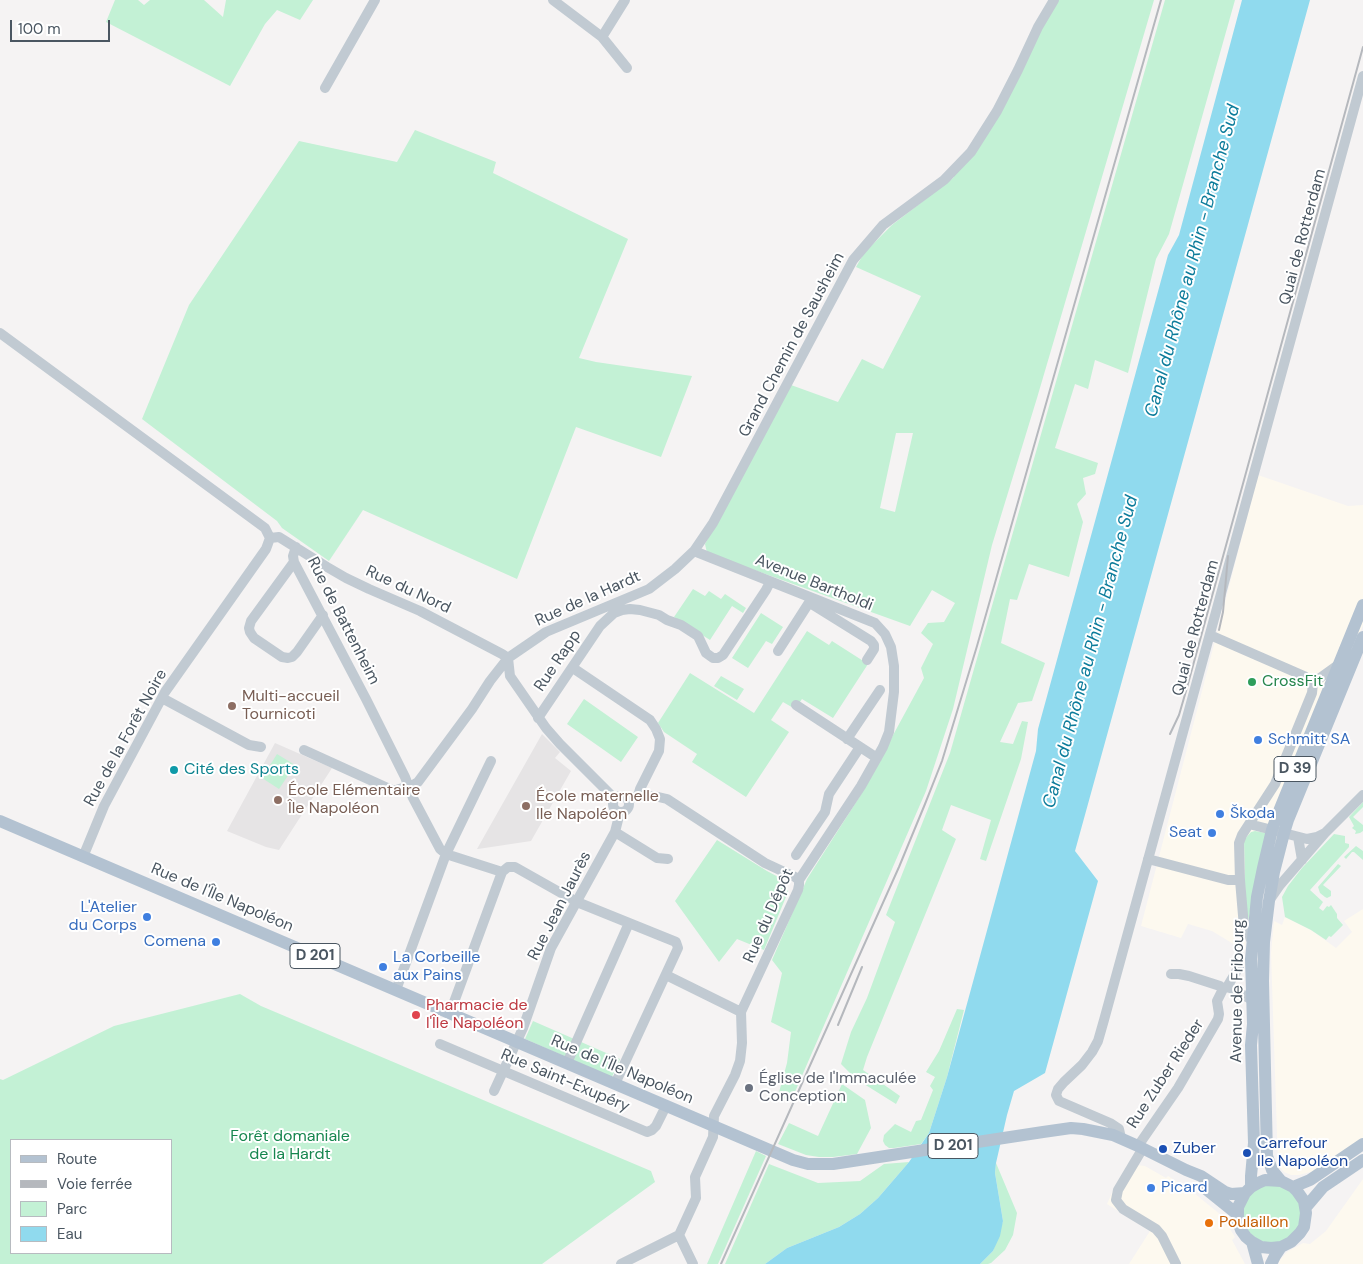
<!DOCTYPE html>
<html>
<head>
<meta charset="utf-8">
<style>
	body { margin:0 }
	#map { position:relative; width:1363px; height:1264px; overflow:hidden; background:#f5f3f3; font-family:"DM Sans",sans-serif }
	canvas { display:block }
	.legend { position:absolute; left:10px; top:1139px; width:162px; height:115px; box-sizing:border-box; background:#fff; border:1px solid #b7bbc0; margin:0; padding:6px 9px; list-style:none; font-size:15px; color:#4a5661 }
	.legend li { display:flex; align-items:center; gap:10px; height:25px }
	.legend b { width:25px; border:1px solid #b7bbc0 }
	.scale { position:absolute; left:10px; top:20px; width:100px; height:22px; box-sizing:border-box; border:2px solid #4a5661; border-top:0; padding-left:6px; font-size:15px; line-height:18px; white-space:nowrap; color:#4a5661; -webkit-text-stroke:4px #fff; paint-order:stroke }
</style>
</head>
<body>
<div id="map">
<canvas width="1363" height="1264"></canvas>
<ul class="legend">
<li><b style="height:6px;background:#b3c2d1"></b>Route</li>
<li><b style="height:6px;background:#b5b8bd"></b>Voie ferrée</li>
<li><b style="height:14px;background:#c3f1d5"></b>Parc</li>
<li><b style="height:14px;background:#90daee"></b>Eau</li>
</ul>
<div class="scale">100 m</div>
</div>
<script>
const ctx = document.querySelector('canvas').getContext('2d');
ctx.lineJoin = 'round';
function fillPath(path, color) {
  ctx.fillStyle = color;
  ctx.fill(path, 'evenodd');
}
function toPath(rows) {
  const path = new Path2D();
  for (const r of rows) {
    if (r.length === 3) {
      path.moveTo(r[0] + r[2], r[1]);
      path.arc(r[0], r[1], r[2], 0, 2 * Math.PI);
      continue;
    }
    path.moveTo(r[0], r[1]);
    for (let i = 2; i < r.length; i += 2) path.lineTo(r[i], r[i + 1]);
  }
  return path;
}
function strokePath(path, color, width, dash) {
  ctx.strokeStyle = color;
  ctx.lineWidth = width;
  ctx.lineCap = dash ? 'butt' : 'round';
  ctx.setLineDash(dash || []);
  ctx.stroke(path);
}
function drawText(font, color, halo, rows, align = 'center') {
  ctx.font = font + ' "DM Sans",sans-serif';
  ctx.lineWidth = 4;
  ctx.setLineDash([]);
  ctx.textBaseline = 'middle';
  ctx.strokeStyle = halo;
  ctx.fillStyle = color;
  for (const [text, x, y, turn = 0] of rows) {
    ctx.save();
    ctx.translate(x, y);
    ctx.rotate((+turn || 0) * Math.PI / 180);
    ctx.textAlign = isNaN(turn) ? turn : align;
    if (halo) ctx.strokeText(text, 0, 0);
    ctx.fillText(text, 0, 0);
    ctx.restore();
  }
}
fillPath(toPath([
	[1258,475,1348,506,1363,505,1363,625,1278,835,1246,922,1245,951,1212,931,1188,924,1181,938,1141,926],
	[1363,909,1363,1138,1314,1171,1299,1175,1291,1175,1284,1172,1278,1165,1271,953,1274,921,1282,925,1285,917,1311,930,1336,948,1352,932,1344,921],
	[1128,1164,1145,1166,1166,1178,1168,1176,1189,1189,1221,1215,1235,1237,1232,1240,1245,1264,1129,1264,1150,1231,1107,1204,1116,1184],
	[1363,1179,1363,1264,1279,1264,1279,1261,1287,1252,1303,1243,1310,1244,1326,1231]
]), '#fdf9ef');
fillPath(toPath([
	[542,734,560,752,555,758,571,771,531,841,478,849,477,849],
	[275,743,332,768,279,850,266,847,227,831]
]), '#e6e4e5');
fillPath(toPath([
	[115,0,138,0,144,5,150,0,204,0,223,17,226,0,313,0,300,20,277,10,265,24,230,86,106,22],
	[1058,0,1154,0,1037,398,992,545,953,709,926,791,791,1101,778,1096,787,1063,791,1032,771,1022,782,973,772,960,807,879,860,796,924,678,921,668,933,644,921,633,928,623,944,622,955,603,932,590,910,626,707,553,705,544,791,385,838,402,862,359,883,369,921,296,856,267,864,253,892,225,953,178],
	[896,433,913,433,895,512,880,508],
	[1165,0,1235,0,1169,234,1156,259,1128,373,1095,360,1088,389,1075,384,1055,448,1098,463,1095,474,1083,478,1086,494,1077,504,1083,522,1069,577,1029,564,1017,600,1010,599,1001,643,1045,663,1032,701,1018,703,1000,742,1013,744,1022,721,1028,722,1021,759,986,861,980,859,991,820,951,805,942,830,956,839,867,1057,863,1070,900,1096,896,1104,856,1079,841,1064,851,1032,867,998,895,922,886,915,950,753],
	[415,130,496,162,493,173,628,239,579,358,596,362,692,376,661,457,576,427,517,579,363,510,329,561,282,528,277,521,142,419,189,305,299,141,397,162],
	[693,589,705,596,709,591,721,599,725,594,746,608,743,613,732,606,710,640,674,617],
	[761,613,783,627,772,644,766,641,748,668,732,658],
	[807,631,829,645,832,641,868,664,833,718,802,699,795,709,783,702,771,720,789,732,746,797,692,762,697,754,664,732,658,723,690,673,754,713],
	[721,676,744,689,737,700,714,686],
	[584,699,638,737,621,762,567,724],
	[277,754,295,765,279,789,262,778],
	[1363,802,1363,807,1353,817,1363,825,1363,831,1360,833,1355,834,1356,831,1352,828,1354,826,1349,817],
	[1255,831,1266,833,1248,921,1246,922,1244,840,1251,832],
	[1334,834,1345,836,1345,843,1349,844,1349,847,1310,890,1323,902,1319,908,1323,911,1327,906,1329,907,1331,905,1337,914,1337,918,1343,925,1331,937,1329,936,1326,940,1311,930,1285,917,1282,897,1288,886,1302,868],
	[717,840,767,871,784,880,788,892,764,950,737,939,719,962,675,901],
	[1356,846,1363,851,1363,860,1354,852,1352,852,1346,859,1344,857],
	[1338,864,1341,866,1323,885,1331,891,1331,896,1327,898,1325,897,1320,893,1318,887],
	[240,994,261,1006,651,1171,655,1182,542,1264,0,1264,0,1079,3,1080,114,1026],
	[171,1140,171,1253,11,1253,11,1140],
	[957,1009,964,1010,947,1077,929,1133,921,1144,894,1148,889,1148,885,1145,883,1141,884,1135,895,1124,911,1132,916,1121,921,1120,933,1090,930,1086,935,1077,926,1072,939,1051],
	[533,1021,620,1059,612,1077,525,1039],
	[842,1084,865,1100,871,1128,857,1154,833,1157,819,1157,806,1155,778,1144,789,1123,818,1136],
	[756,1151,766,1156,718,1264,707,1264],
	[909,1162,878,1198,860,1214,839,1227,787,1248,765,1264,725,1264,769,1164,818,1183,860,1181,884,1164],
	[996,1163,1017,1213,1013,1235,1005,1250,991,1263,988,1264,980,1264,993,1251,1003,1221,995,1173],
	[1272,1214,29]
]), '#c3f1d5');
fillPath(toPath([
	[1242,0,1310,0,1075,851,1098,881,1045,1073,1014,1091,1007,1115,996,1163,995,1173,1003,1221,1000,1236,993,1251,980,1264,765,1264,787,1248,839,1227,860,1214,878,1198,909,1162,929,1133,947,1077,1036,751,1038,729,1168,255,1179,235]
]), '#90daee');
strokePath(toPath([
	[553,0,602,37,627,68],
	[602,37,625,0],
	[325,88,375,0],
	[0,333,265,528,270,538],
	[270,538,279,537,327,567,346,578,369,589,420,611,502,654,508,658,510,676,546,728,560,744,615,799],
	[296,547,293,556,294,562,366,699,405,777,413,798,440,849,446,854,396,990],
	[294,562,251,621,249,628,250,632,254,638,282,657,288,658,292,657,297,652,323,615],
	[810,603,871,641,874,645,874,649,867,660],
	[1210,635,1304,676,1313,683],
	[778,651,812,598],
	[573,668,650,720,656,729,660,739,659,751,640,789,638,796],
	[1313,683,1338,665],
	[162,698,249,745,261,747],
	[796,705,877,758],
	[538,718,600,626,614,613,622,610,630,609,640,610,659,615,667,620,681,625,698,636,706,653,713,658,718,658,723,655,766,590,770,582],
	[847,739,880,690],
	[304,750,392,790,396,790,413,785,418,782,472,709,490,681,508,658,546,632,649,589,675,569,694,551,713,523,853,260,883,225,944,180,971,152,997,111,1018,70,1038,27,1054,0],
	[491,761,446,854,502,872,508,867,515,867,577,902,676,942,678,948,615,1084],
	[621,804,8],
	[628,799,638,796,654,796,667,799,765,863,795,877,799,880],
	[1249,824,1307,839,1317,837,1325,833],
	[615,832,657,858,668,859],
	[1298,837,1302,860],
	[796,855,825,812,829,794,860,747],
	[83,857,104,806,165,692,266,549,270,538],
	[1148,859,1228,880,1240,880],
	[1271,898,1280,885,1325,833,1363,795],
	[1252,941,1244,927,1240,880,1239,843,1242,835,1275,784,1312,693,1313,683],
	[1171,974,1179,974,1189,976,1220,986,1223,989],
	[666,975,741,1012],
	[1227,987,1233,989,1252,1000],
	[450,1013,502,872],
	[440,1044,647,1132,652,1130,656,1126,666,1106],
	[567,1063,629,923],
	[494,1091,523,1028,551,948,615,832,620,812],
	[1121,1138,1119,1129,1110,1123,1059,1101,1056,1095,1058,1089,1064,1082,1082,1065,1092,1052,1098,1041,1104,1020,1363,76],
	[1138,1146,1178,1088,1218,1019,1219,1014,1217,1001,1223,989,1227,987,1239,967],
	[1143,1148,1118,1190,1116,1200,1123,1209,1156,1229,1162,1236,1176,1264],
	[679,1235,693,1264],
	[621,1264,679,1235,696,1198,695,1177,713,1137,714,1116,735,1075,740,1061,742,1043,741,1012,798,890,799,885,799,880,861,786,883,747,889,732,894,692,894,666,891,647,885,634,875,623,694,551]
]), '#c1cad2', 10);
strokePath(toPath([
	[0,821,793,1160,808,1164,833,1164,1043,1132,1071,1128,1083,1129,1113,1135,1138,1146,1186,1170,1201,1176,1225,1192,1231,1194,1245,1193],
	[1281,1181,1272,1170,1267,1156,1263,981,1264,942,1269,901,1274,872,1284,833,1288,820,1363,637],
	[1251,1187,1251,1176,1254,1143,1251,1045,1253,1024,1251,959,1257,897,1263,868,1272,830,1277,816,1363,605],
	[1293,1187,1310,1180,1363,1144],
	[1206,1189,1237,1214],
	[1306,1207,1323,1187,1363,1160],
	[1252,1242,1258,1264],
	[1271,1264,1275,1256,1281,1247,1291,1242,1300,1233,1304,1227,1306,1213,1304,1201,1297,1191,1293,1187,1281,1181,1265,1180,1258,1183,1251,1187,1245,1193,1238,1207,1238,1222,1241,1230,1246,1237,1252,1242,1261,1247,1271,1248,1281,1247]
]), '#b3c2d1', 12);
strokePath(toPath([
	[1219,630,1223,612,1228,556],
	[1170,734,1179,715,1186,691,1363,47],
	[838,1025,862,967],
	[721,1264,899,867,925,804,942,761,977,646,1161,0]
]), '#b5b8bd', 2);
for (const [x, y, r, color] of [
	[1252,682,5,"#2e9e5b"],
	[232,706,5,"#8d6e63"],
	[1258,740,5,"#3f7fe0"],
	[174,770,5,"#0f9aa8"],
	[278,800,5,"#8d6e63"],
	[526,806,5,"#8d6e63"],
	[1220,814,5,"#3f7fe0"],
	[1212,833,5,"#3f7fe0"],
	[147,917,5,"#3f7fe0"],
	[216,942,5,"#3f7fe0"],
	[383,967,5,"#3f7fe0"],
	[416,1015,5,"#e0444e"],
	[749,1088,5,"#6b7280"],
	[1163,1149,5,"#1a4fb4"],
	[1247,1153,5,"#1a4fb4"],
	[1151,1188,5,"#3f7fe0"],
	[1209,1223,5,"#e8710a"]
]) {
  const dot = new Path2D();
  dot.arc(x, y, r, 0, 2 * Math.PI);
  ctx.fillStyle = color;
  ctx.fill(dot);
  strokePath(dot, '#fff', 2);
}
for (const [x, y, w] of [
	[1295,769,42],
	[315,956,50],
	[953,1146,50]
]) {
  const box = new Path2D();
  box.roundRect(x - w / 2, y - 12.5, w, 25, 4);
  ctx.fillStyle = '#fff';
  ctx.fill(box);
  strokePath(box, '#4a5661', 1);
}
drawText('bold 15px', '#4a5661', null, [
	["D 39",1295,769],
	["D 201",315,956],
	["D 201",953,1146]
]);
drawText('16px', '#4a5661', '#fff', [
	["Quai de Rotterdam",1303,237,-75],
	["Grand Chemin de Sausheim",792,345,-62],
	["Avenue Bartholdi",814,583,22],
	["Rue du Nord",408,590,25],
	["Rue de la Hardt",588,599,-24],
	["Rue de Battenheim",343,621,63],
	["Quai de Rotterdam",1196,628,-75],
	["Rue Rapp",558,661,-56],
	["Rue de la Forêt Noire",126,738,-61],
	["Rue de l'Île Napoléon",222,898,23],
	["Rue Jean Jaurès",560,906,-63],
	["Rue du Dépôt",769,916,-66],
	["Avenue de Fribourg",1238,991,-89],
	["Rue de l'Île Napoléon",622,1070,23],
	["Rue Zuber Rieder",1166,1074,-57],
	["Rue Saint-Exupéry",565,1081,23]
]);
drawText('16px', '#27864d', '#fff', [
	["CrossFit",1262,682]
], 'left');
drawText('16px', '#785e54', '#fff', [
	["Multi-accueil",242,697],
	["Tournicoti",242,715],
	["École Elémentaire",288,791],
	["Île Napoléon",288,809],
	["École maternelle",536,797],
	["Ile Napoléon",536,815]
], 'left');
drawText('16px', '#366cbe', '#fff', [
	["Schmitt SA",1268,740],
	["Škoda",1230,814],
	["Seat",1202,833,"right"],
	["L'Atelier",137,908,"right"],
	["du Corps",137,926,"right"],
	["Comena",206,942,"right"],
	["La Corbeille",393,958],
	["aux Pains",393,976],
	["Picard",1161,1188]
], 'left');
drawText('16px', '#0d838f', '#fff', [
	["Cité des Sports",184,770]
], 'left');
drawText('16px', '#be3a42', '#fff', [
	["Pharmacie de",426,1006],
	["l'Île Napoléon",426,1024]
], 'left');
drawText('16px', '#5b616d', '#fff', [
	["Église de l'Immaculée",759,1079],
	["Conception",759,1097]
], 'left');
drawText('16px', '#17864f', '#fff', [
	["Forêt domaniale",290,1137],
	["de la Hardt",290,1155]
]);
drawText('16px', '#164399', '#fff', [
	["Carrefour",1257,1144],
	["Ile Napoléon",1257,1162],
	["Zuber",1173,1149]
], 'left');
drawText('16px', '#c56008', '#fff', [
	["Poulaillon",1219,1223]
], 'left');
drawText('italic 18px', '#0c7c9b', '#fff', [
	["Canal du Rhône au Rhin - Branche Sud",1193,261,-75],
	["Canal du Rhône au Rhin - Branche Sud",1091,652,-75]
]);
</script>
</body>
</html>
